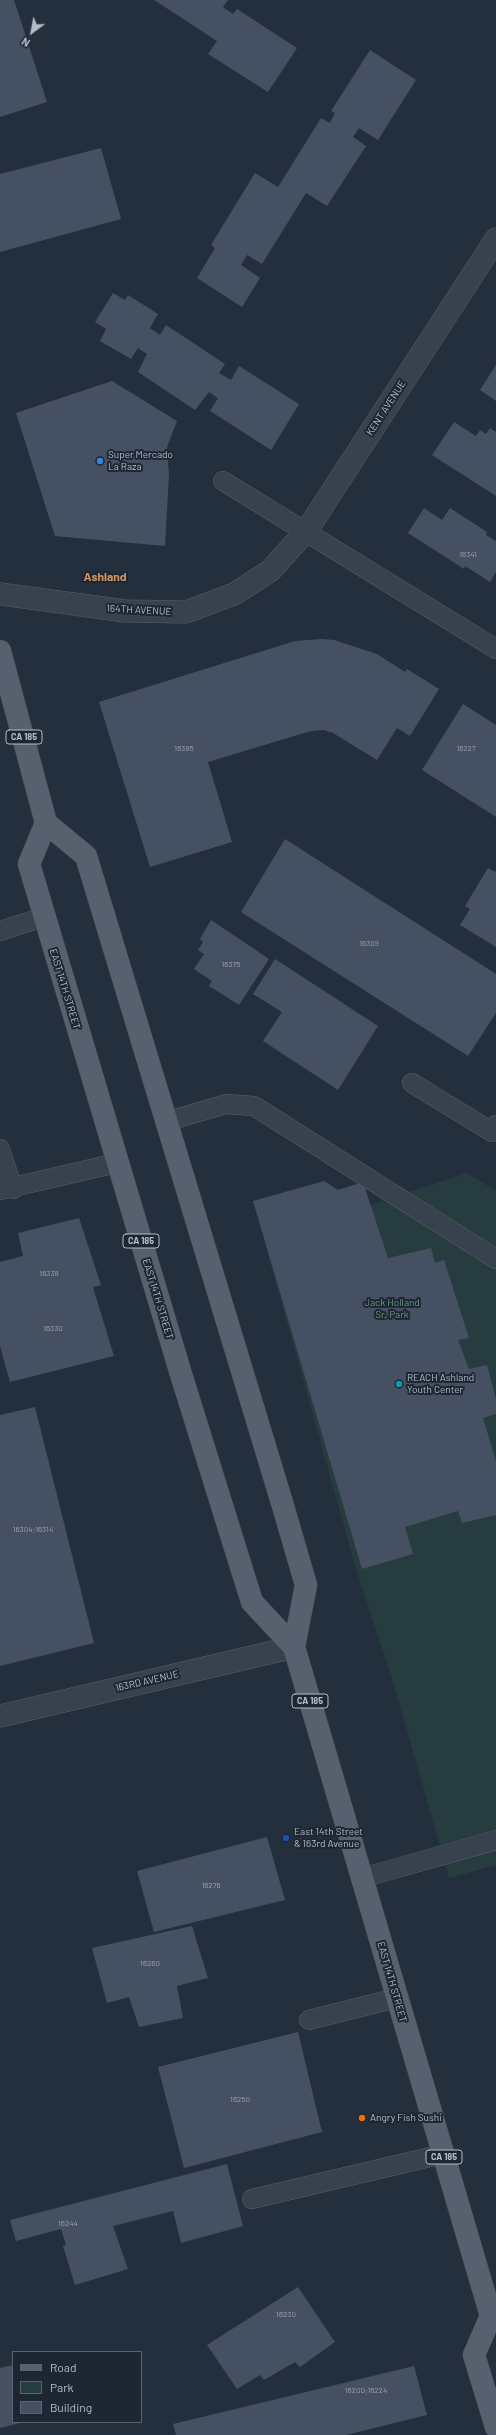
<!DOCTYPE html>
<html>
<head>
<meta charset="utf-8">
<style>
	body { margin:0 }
	#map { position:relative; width:496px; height:2435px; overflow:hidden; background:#242f3e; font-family:Barlow,sans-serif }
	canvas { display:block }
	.legend { position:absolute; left:12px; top:2351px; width:130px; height:72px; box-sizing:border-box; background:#1d2633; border:1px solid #59626f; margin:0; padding:5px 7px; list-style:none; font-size:12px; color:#b4bcc9 }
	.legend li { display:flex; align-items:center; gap:8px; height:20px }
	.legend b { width:20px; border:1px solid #59626f }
	.north { position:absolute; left:12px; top:12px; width:40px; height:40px; -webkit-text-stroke:3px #1d2633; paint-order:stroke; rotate:212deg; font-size:11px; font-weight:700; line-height:16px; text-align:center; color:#b4bcc9 }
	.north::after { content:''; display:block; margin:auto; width:14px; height:18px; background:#b4bcc9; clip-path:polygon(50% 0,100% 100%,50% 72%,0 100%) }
</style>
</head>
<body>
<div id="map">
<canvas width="496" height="2435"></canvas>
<ul class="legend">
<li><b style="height:5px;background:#56606e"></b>Road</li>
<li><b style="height:11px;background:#263c3f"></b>Park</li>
<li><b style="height:11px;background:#455162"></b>Building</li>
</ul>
<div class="north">N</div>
</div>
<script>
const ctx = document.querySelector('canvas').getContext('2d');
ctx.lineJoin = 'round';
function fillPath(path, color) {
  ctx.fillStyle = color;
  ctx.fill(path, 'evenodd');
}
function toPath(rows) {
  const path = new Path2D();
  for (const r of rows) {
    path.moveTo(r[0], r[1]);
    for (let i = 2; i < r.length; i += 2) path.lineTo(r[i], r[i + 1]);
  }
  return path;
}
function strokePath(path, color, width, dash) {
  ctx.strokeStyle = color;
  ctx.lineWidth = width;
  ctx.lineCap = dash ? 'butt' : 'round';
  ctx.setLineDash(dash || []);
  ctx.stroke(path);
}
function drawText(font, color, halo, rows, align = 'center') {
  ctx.font = font + ' Barlow,sans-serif';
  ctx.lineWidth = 4;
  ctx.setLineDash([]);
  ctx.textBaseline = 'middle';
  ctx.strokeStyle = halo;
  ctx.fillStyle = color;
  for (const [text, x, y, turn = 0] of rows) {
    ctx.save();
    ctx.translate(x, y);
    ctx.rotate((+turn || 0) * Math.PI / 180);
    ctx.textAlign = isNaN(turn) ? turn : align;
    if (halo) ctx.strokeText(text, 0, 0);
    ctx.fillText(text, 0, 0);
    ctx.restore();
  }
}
fillPath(toPath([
	[467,1173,496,1191,496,1865,449,1878,394,1685,356,1569,264,1240]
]), '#263c3f');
fillPath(toPath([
	[0,0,14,0,47,102,0,117],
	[154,0,228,0,223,7,233,14,237,9,297,48,268,92,208,54,217,41],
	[370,50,416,80,378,140,359,128,353,137,366,146,327,206,306,193,262,264,247,255,241,265,260,278,242,307,197,278,215,248,211,245,255,173,278,187,321,118,330,123,335,113,331,111],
	[101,148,121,219,0,252,0,174],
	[113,293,125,300,128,295,158,314,150,328,160,335,166,325,225,364,219,373,231,380,239,366,299,404,271,450,210,411,218,398,209,392,195,410,138,372,147,354,138,348,131,359,100,341,106,329,95,322],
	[496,365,496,401,480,390],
	[112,381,177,421,167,447,169,475,165,546,55,536,16,413],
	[454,422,476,436,480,430,486,434,490,428,496,432,496,496,432,455],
	[424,508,442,520,450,508,487,532,486,535,496,541,496,572,490,582,465,566,464,569,408,533],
	[322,639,334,640,377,654,405,672,407,669,439,689,410,736,397,728,377,760,333,733,324,730,311,731,208,762,232,842,150,867,99,702,295,641],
	[463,704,496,725,496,817,422,770],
	[285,839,496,974,496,1013,468,1056,241,912],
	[488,868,495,872,496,870,496,947,460,925,470,909,465,906],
	[211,920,269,959,239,1005,209,986,212,981,194,969,204,954,198,950,203,942,200,939],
	[275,959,378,1026,338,1090,263,1041,282,1012,253,994],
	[324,1181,338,1190,363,1182,388,1258,431,1248,435,1263,444,1260,469,1338,458,1340,469,1369,487,1365,496,1399,496,1414,483,1418,496,1461,496,1515,462,1523,458,1511,405,1527,413,1554,362,1569,253,1201],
	[79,1218,101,1285,93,1287,114,1356,10,1382,0,1346,0,1262,23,1256,18,1233],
	[35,1407,94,1643,0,1666,0,1415],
	[267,1837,285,1900,154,1932,137,1871],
	[192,1926,208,1978,177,1986,183,2018,139,2027,129,1997,107,2003,92,1948],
	[298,2032,322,2132,184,2168,158,2067],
	[227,2164,243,2226,181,2243,173,2211,113,2226,128,2269,75,2285,63,2246,66,2245,61,2229,16,2241,10,2220],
	[298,2287,335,2342,300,2367,295,2362,264,2380,260,2375,237,2389,207,2345],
	[13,2365,13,2422,20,2423,0,2428,0,2368],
	[414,2366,427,2415,346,2435,176,2435,173,2424]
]), '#455162');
const service = toPath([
	[223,481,496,649],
	[0,931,44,917],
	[412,1083,492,1132,496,1125],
	[165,1122,226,1104,254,1106,496,1259],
	[0,1149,13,1189],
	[0,1190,117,1163],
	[362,1878,496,1840],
	[309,2020,397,1998],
	[252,2199,443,2154]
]);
const minor = toPath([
	[0,594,125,611,186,612,234,594,270,571,307,530,496,239],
	[0,1716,294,1647]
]);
const primary = toPath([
	[0,651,46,823,86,856,283,1506,306,1585,294,1647],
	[46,823,29,864,180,1371,252,1602,294,1647,307,1691,491,2316,474,2355,496,2427]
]);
strokePath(service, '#565f6c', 20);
strokePath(minor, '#565f6c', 23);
strokePath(primary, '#414a57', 23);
strokePath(service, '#38414e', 19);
strokePath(minor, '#38414e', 22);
strokePath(primary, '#56606e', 22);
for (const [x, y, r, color] of [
	[100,461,4,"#3f7fe0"],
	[399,1384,4,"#0f9aa8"],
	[286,1838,4,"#1a4fb4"],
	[362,2118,4,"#e8710a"]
]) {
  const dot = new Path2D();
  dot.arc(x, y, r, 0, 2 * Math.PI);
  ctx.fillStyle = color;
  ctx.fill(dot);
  strokePath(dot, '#1d2633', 1.5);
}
drawText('8px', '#98a1af', null, [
	["16341",468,554],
	["16385",184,748],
	["16327",466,748],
	["16309",369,943],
	["16375",231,964],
	["16338",49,1273],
	["16330",53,1328],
	["16304;16314",33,1529],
	["16276",211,1885],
	["16260",150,1963],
	["16250",240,2099],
	["16244",68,2223],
	["16230",286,2314],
	["16200;16224",366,2390]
]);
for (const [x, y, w] of [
	[24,737,36],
	[141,1241,36],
	[310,1701,36],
	[444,2157,36]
]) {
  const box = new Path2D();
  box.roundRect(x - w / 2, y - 7, w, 14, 3);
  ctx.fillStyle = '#1d2633';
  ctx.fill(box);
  strokePath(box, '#b4bcc9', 1);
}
drawText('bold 9px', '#b4bcc9', null, [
	["CA 185",24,737],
	["CA 185",141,1241],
	["CA 185",310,1701],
	["CA 185",444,2157]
]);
drawText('10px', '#b4bcc9', '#1d2633', [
	["KENT AVENUE",386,408,-57],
	["164TH AVENUE",139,610,3],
	["EAST 14TH STREET",65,989,73],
	["EAST 14TH STREET",158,1299,73],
	["163RD AVENUE",147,1681,-13],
	["EAST 14TH STREET",392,1982,74]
]);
drawText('10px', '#b4bcc9', '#1d2633', [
	["Super Mercado",108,455],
	["La Raza",108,467],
	["REACH Ashland",407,1378],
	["Youth Center",407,1390],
	["East 14th Street",294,1832],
	["& 163rd Avenue",294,1844],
	["Angry Fish Sushi",370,2118]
], 'left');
drawText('10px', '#6b9a76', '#1d2633', [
	["Jack Holland",392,1303],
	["Sr. Park",392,1315]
]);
drawText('bold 12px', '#d59563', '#1d2633', [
	["Ashland",105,577]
]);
</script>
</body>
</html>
